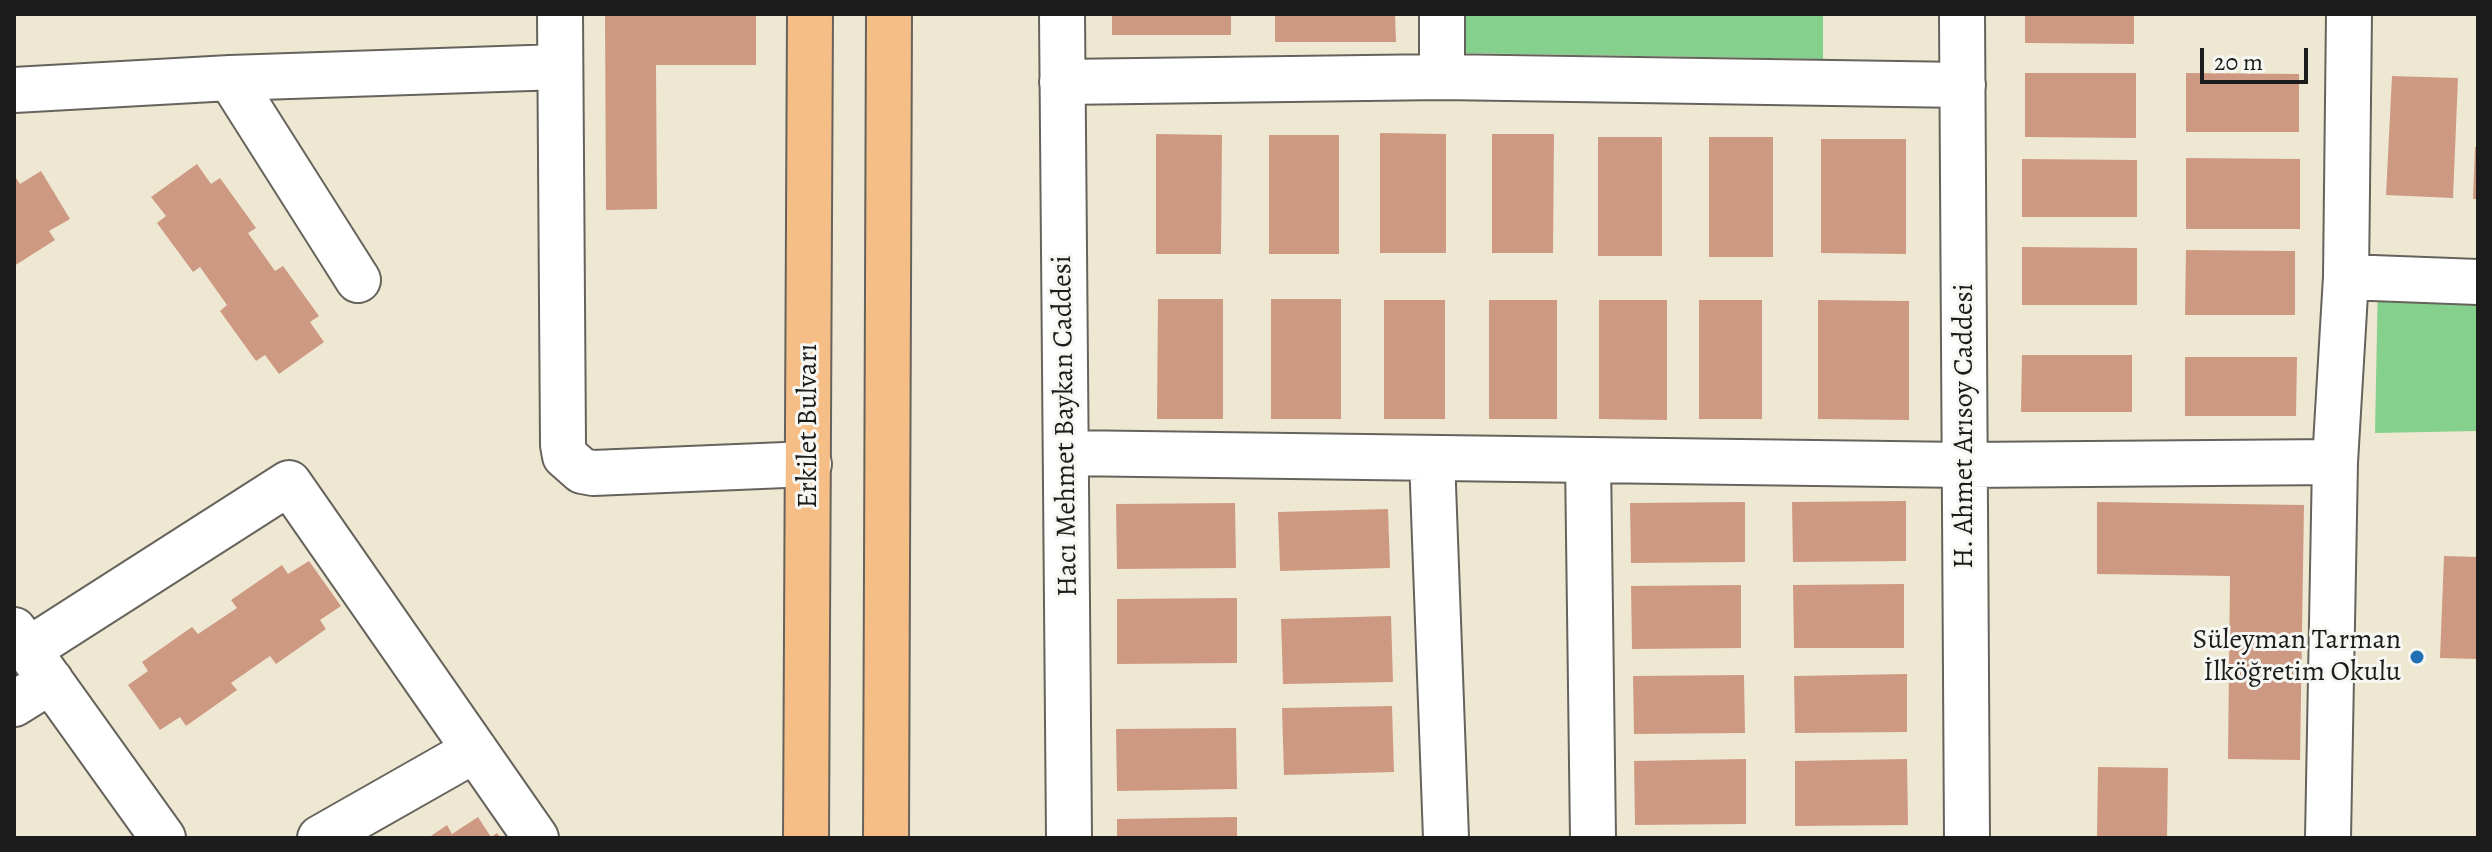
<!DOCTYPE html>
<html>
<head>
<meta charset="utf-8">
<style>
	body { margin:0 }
	#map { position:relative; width:2492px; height:852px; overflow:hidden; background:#eee8d2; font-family:Alegreya,serif }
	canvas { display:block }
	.frame { position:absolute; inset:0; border:16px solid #1c1c1c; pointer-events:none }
	.scale { position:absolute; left:2200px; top:48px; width:108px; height:36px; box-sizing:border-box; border:4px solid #1c1c1c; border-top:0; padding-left:10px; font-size:24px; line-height:28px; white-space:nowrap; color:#1c1c1c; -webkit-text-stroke:6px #f6f6f2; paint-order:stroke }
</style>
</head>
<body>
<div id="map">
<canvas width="2492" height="852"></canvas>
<div class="frame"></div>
<div class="scale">20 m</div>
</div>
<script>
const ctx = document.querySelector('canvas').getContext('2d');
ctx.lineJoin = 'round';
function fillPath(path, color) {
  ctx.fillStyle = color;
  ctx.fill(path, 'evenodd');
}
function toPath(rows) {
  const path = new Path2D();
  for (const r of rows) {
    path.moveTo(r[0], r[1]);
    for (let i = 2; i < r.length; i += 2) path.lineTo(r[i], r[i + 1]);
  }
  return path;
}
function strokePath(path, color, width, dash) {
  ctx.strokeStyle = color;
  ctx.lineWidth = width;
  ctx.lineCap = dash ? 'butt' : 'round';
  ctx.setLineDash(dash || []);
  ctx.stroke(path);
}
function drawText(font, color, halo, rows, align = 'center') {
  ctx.font = font + ' Alegreya,serif';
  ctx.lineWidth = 6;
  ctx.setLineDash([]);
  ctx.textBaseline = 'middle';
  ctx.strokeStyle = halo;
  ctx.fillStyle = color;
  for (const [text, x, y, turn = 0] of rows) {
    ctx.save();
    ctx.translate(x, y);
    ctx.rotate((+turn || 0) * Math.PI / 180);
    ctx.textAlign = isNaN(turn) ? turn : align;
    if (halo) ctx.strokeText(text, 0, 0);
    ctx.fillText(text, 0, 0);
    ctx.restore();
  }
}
fillPath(toPath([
	[1458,14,1823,14,1823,59,1456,53],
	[2378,279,2478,279,2478,431,2375,433]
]), '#86d08d');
fillPath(toPath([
	[605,14,756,14,756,65,656,65,657,209,606,210],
	[1112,14,1231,14,1231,35,1112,35],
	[1275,14,1395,14,1396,42,1275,42],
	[2025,14,2134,14,2134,44,2025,43],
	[2025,73,2136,73,2136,138,2025,137],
	[2186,73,2299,74,2299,132,2186,132],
	[2392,76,2458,78,2453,198,2386,195],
	[1380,133,1446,134,1446,253,1380,253],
	[1156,134,1222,135,1221,254,1156,254],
	[1492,134,1554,134,1553,253,1492,253],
	[1269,135,1339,135,1339,254,1269,254],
	[1598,137,1662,137,1662,256,1598,256],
	[1709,137,1773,137,1773,257,1709,257],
	[1821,139,1906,139,1906,254,1821,253],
	[2475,147,2478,147,2478,199,2473,199],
	[2186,158,2300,159,2300,229,2186,229],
	[2022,159,2137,160,2137,217,2022,217],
	[197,164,211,184,220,178,256,228,248,233,275,271,283,266,319,316,310,322,324,342,279,374,265,355,256,361,220,311,227,305,200,267,193,272,157,223,166,216,151,197],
	[41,171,70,219,49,231,55,240,14,266,14,175,20,184],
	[2022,247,2137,248,2137,305,2022,305],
	[2186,250,2295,251,2295,315,2185,315],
	[1158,299,1223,299,1223,419,1157,419],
	[1271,299,1341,299,1341,419,1271,419],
	[1384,300,1445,300,1445,419,1384,419],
	[1489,300,1557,300,1557,419,1489,419],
	[1599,300,1667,300,1667,420,1599,419],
	[1699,300,1762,300,1762,419,1699,419],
	[1818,300,1909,301,1909,420,1818,419],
	[2022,355,2132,355,2132,412,2021,412],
	[2185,357,2297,357,2296,416,2185,416],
	[1906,501,1906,561,1793,562,1792,502],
	[1745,502,1745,562,1631,563,1630,503],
	[2097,502,2304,505,2300,760,2228,759,2230,576,2097,574],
	[1235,503,1236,568,1117,569,1116,504],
	[1388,509,1390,568,1280,571,1278,512],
	[2444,556,2478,557,2478,659,2440,658],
	[309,561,341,606,320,620,326,629,276,664,270,656,231,683,237,690,186,726,180,717,160,730,128,685,148,671,142,662,192,627,198,634,237,608,231,600,282,565,288,574],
	[1904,584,1904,648,1794,648,1793,585],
	[1741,585,1741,648,1632,649,1631,586],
	[1237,598,1237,663,1117,664,1117,599],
	[1391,616,1393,682,1283,684,1281,619],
	[1907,674,1907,732,1795,733,1794,676],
	[1744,675,1745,733,1634,734,1633,676],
	[1392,706,1394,772,1284,775,1282,708],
	[1236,728,1237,789,1117,791,1116,729],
	[1746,759,1746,824,1635,825,1634,761],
	[1907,759,1908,825,1795,826,1795,761],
	[2098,767,2168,768,2167,838,2097,838],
	[478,817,491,837,497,833,501,838,428,838,447,825,452,834],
	[1237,817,1237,838,1117,838,1117,819]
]), '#ce9983');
const minor = toPath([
	[560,14,563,445,565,456,582,471,593,473,809,464],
	[1062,14,1069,838],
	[1962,14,1967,838],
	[1442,77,1442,14],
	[230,78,358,280],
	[1062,82,1442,77,1963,85],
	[14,90,230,78,560,67],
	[2346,277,2478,282],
	[1066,453,1965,465,2335,462],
	[1432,458,1446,838],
	[1588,460,1593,838],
	[14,630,163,838],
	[28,650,289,483,536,838],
	[14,704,51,681],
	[320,838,475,750],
	[2328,838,2335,462,2346,277,2349,14]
]);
const major = toPath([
	[806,838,810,14],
	[886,838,889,14]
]);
strokePath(minor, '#66635c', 48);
strokePath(major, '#66635c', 48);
strokePath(minor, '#fff', 44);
strokePath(major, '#f6be87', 44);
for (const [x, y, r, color] of [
	[2417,657,8,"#1f6fb2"]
]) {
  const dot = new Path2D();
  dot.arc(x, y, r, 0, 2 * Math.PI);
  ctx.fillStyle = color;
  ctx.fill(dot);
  strokePath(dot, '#f6f6f2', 3);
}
drawText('28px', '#1c1c1c', '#f6f6f2', [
	["Erkilet Bulvarı",809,426,-90],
	["Hacı Mehmet Baykan Caddesi",1066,426,-91],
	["H. Ahmet Arısoy Caddesi",1965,426,-90]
]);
drawText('28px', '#1c1c1c', '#f6f6f2', [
	["Süleyman Tarman",2401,641],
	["İlköğretim Okulu",2401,673]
], 'right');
</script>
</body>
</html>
